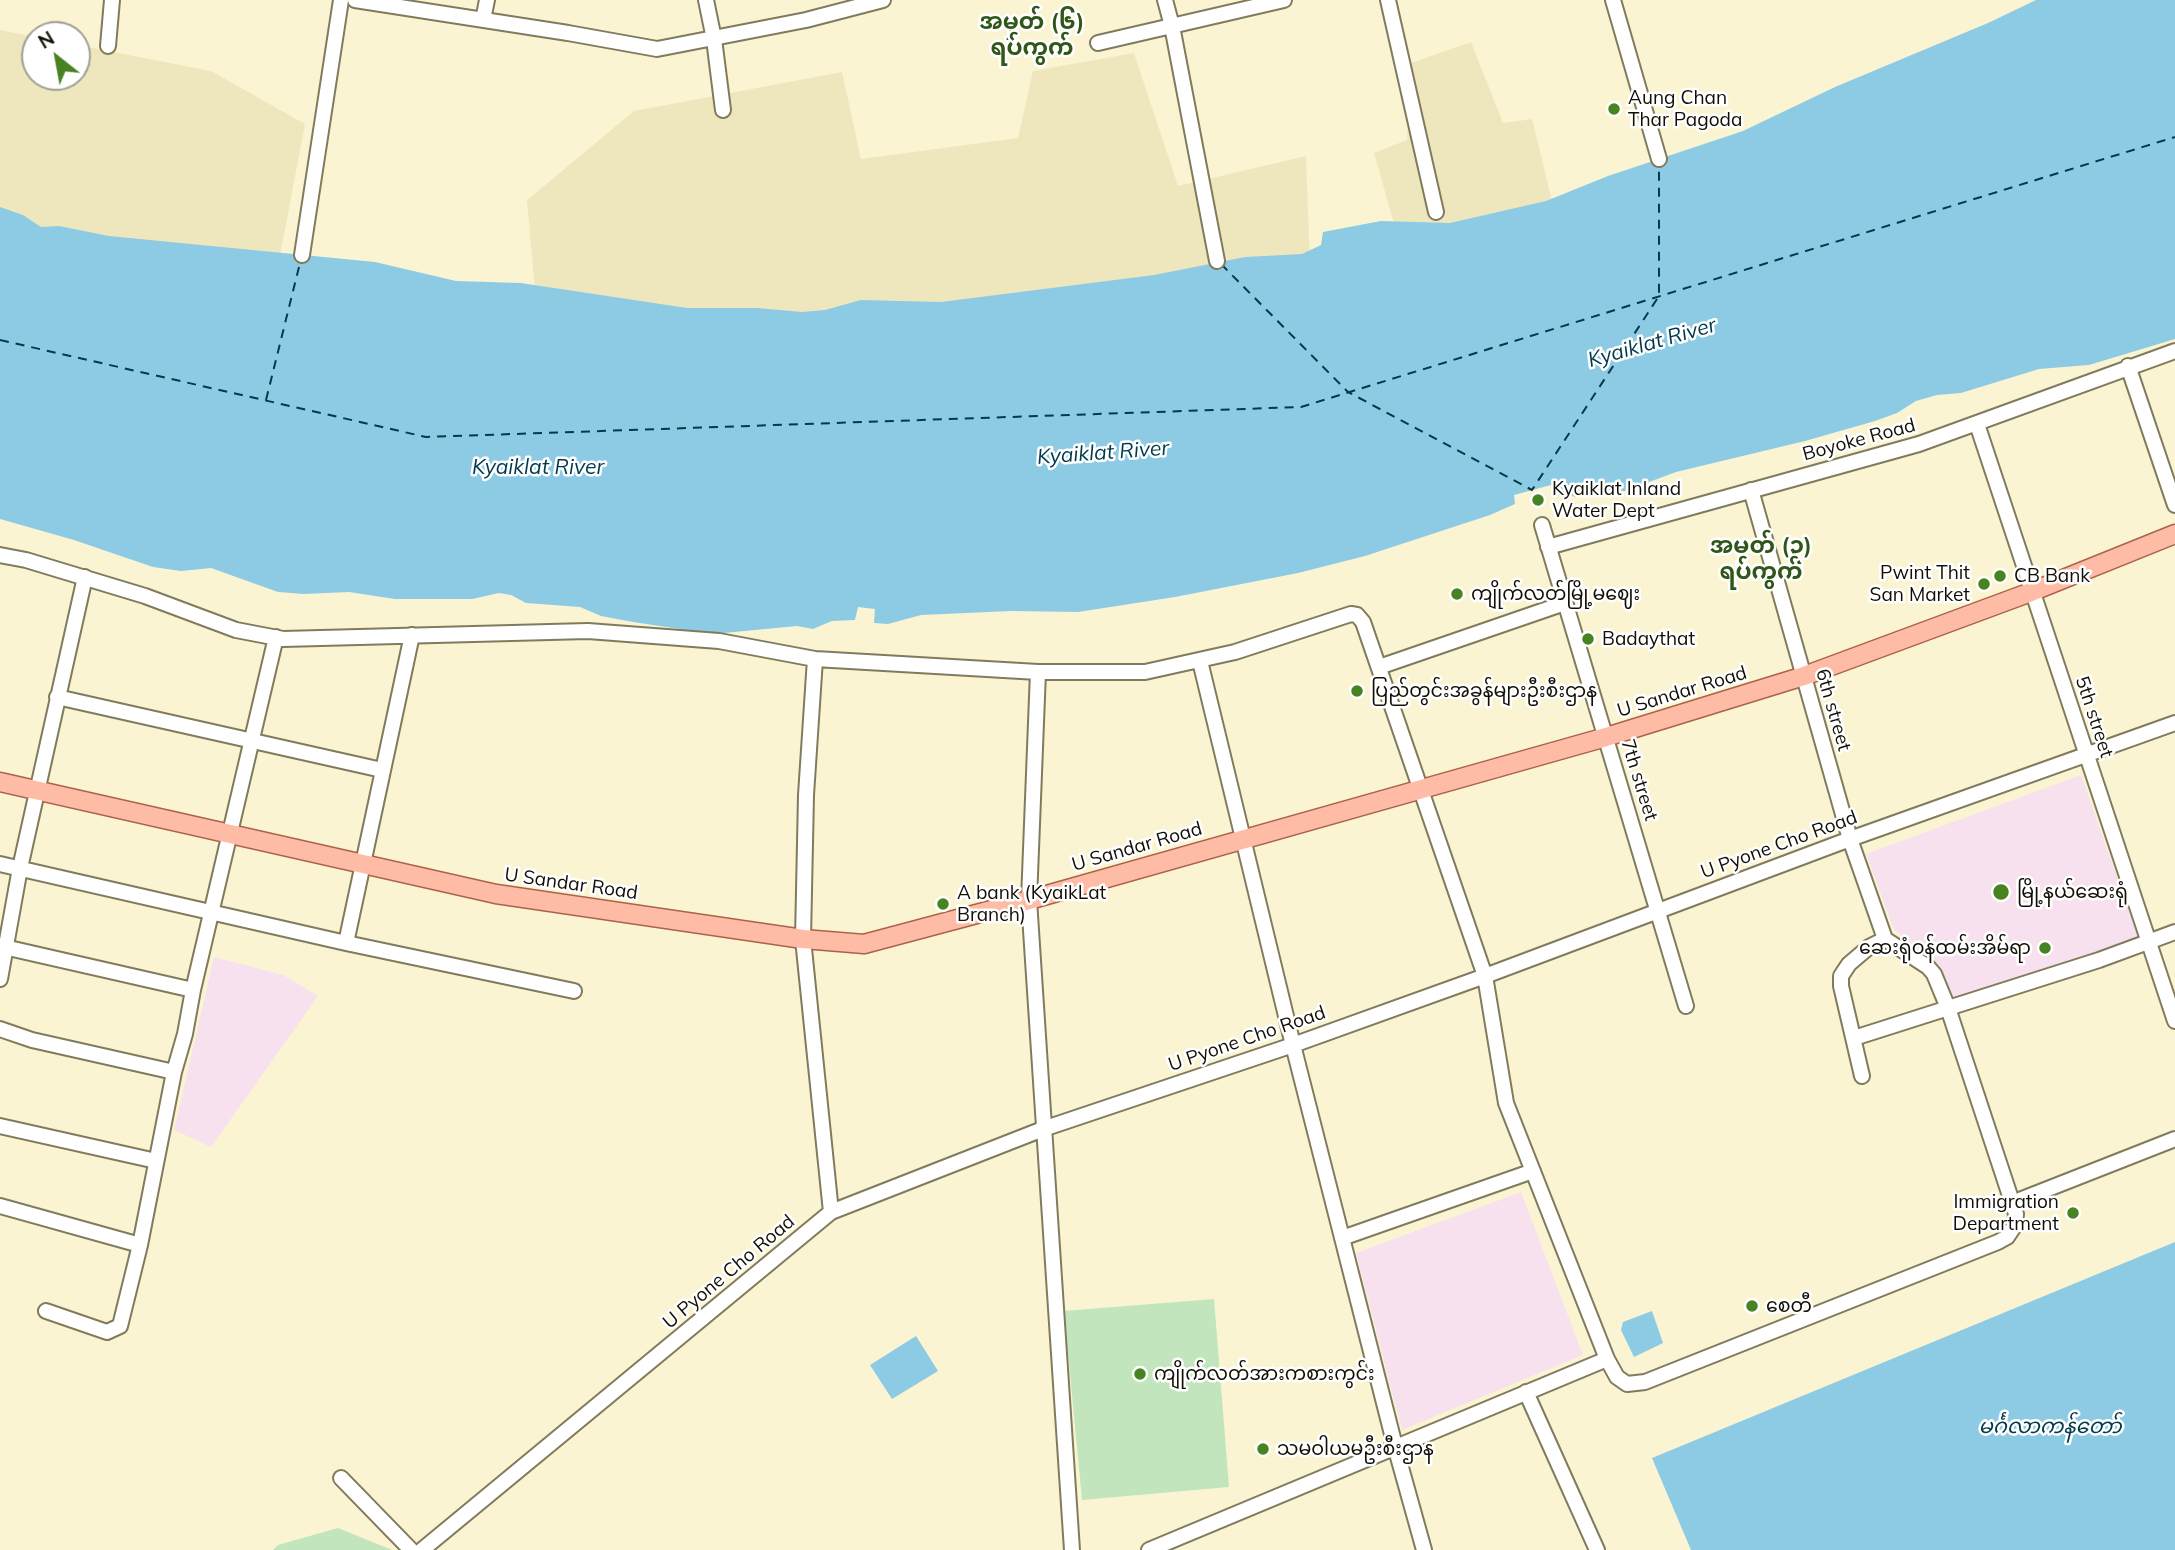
<!DOCTYPE html>
<html>
<head>
<meta charset="utf-8">
<style>
	body { margin:0 }
	#map { position:relative; width:2175px; height:1550px; overflow:hidden; background:#faf4d2; font-family:Mulish,sans-serif }
	canvas { display:block }
	.north { position:absolute; left:21px; top:21px; width:70px; height:70px; box-sizing:border-box; background:#fff; border:2px solid #a09f9b; border-radius:50%; rotate:329deg; font-size:19px; font-weight:700; line-height:28px; text-align:center; color:#110f05 }
	.north::after { content:''; display:block; margin:auto; width:24px; height:32px; background:#478421; clip-path:polygon(50% 0,100% 100%,50% 72%,0 100%) }
</style>
</head>
<body>
<div id="map">
<canvas width="2175" height="1550"></canvas>
<div class="north">N</div>
</div>
<script>
const ctx = document.querySelector('canvas').getContext('2d');
ctx.lineJoin = 'round';
function fillPath(path, color) {
  ctx.fillStyle = color;
  ctx.fill(path, 'evenodd');
}
function toPath(rows) {
  const path = new Path2D();
  for (const r of rows) {
    path.moveTo(r[0], r[1]);
    for (let i = 2; i < r.length; i += 2) path.lineTo(r[i], r[i + 1]);
  }
  return path;
}
function strokePath(path, color, width, dash) {
  ctx.strokeStyle = color;
  ctx.lineWidth = width;
  ctx.lineCap = dash ? 'butt' : 'round';
  ctx.setLineDash(dash || []);
  ctx.stroke(path);
}
function drawText(font, color, halo, rows, align = 'center') {
  ctx.font = font + ' Mulish,"Noto Sans Myanmar",sans-serif';
  ctx.lineWidth = 5;
  ctx.setLineDash([]);
  ctx.textBaseline = 'middle';
  ctx.strokeStyle = halo;
  ctx.fillStyle = color;
  for (const [text, x, y, turn = 0] of rows) {
    ctx.save();
    ctx.translate(x, y);
    ctx.rotate((+turn || 0) * Math.PI / 180);
    ctx.textAlign = isNaN(turn) ? turn : align;
    if (halo) ctx.strokeText(text, 0, 0);
    ctx.fillText(text, 0, 0);
    ctx.restore();
  }
}
fillPath(toPath([
	[0,30,35,37,35,77,77,77,77,45,211,71,305,124,276,277,0,226],
	[1471,42,1503,123,1532,119,1555,213,1397,234,1374,153,1407,140,1411,63],
	[1134,53,1178,186,1306,156,1310,265,725,347,536,302,527,200,634,111,842,72,861,159,1018,138,1033,71]
]), '#eee7be');
fillPath(toPath([
	[2081,775,2139,939,1955,1000,1937,964,1894,930,1866,854],
	[214,957,283,975,318,996,211,1147,174,1130],
	[1521,1192,1583,1355,1402,1430,1356,1253]
]), '#f8e1ee');
fillPath(toPath([
	[1214,1299,1229,1487,1082,1500,1064,1311],
	[338,1528,392,1550,273,1550,278,1545]
]), '#c2e5bd');
fillPath(toPath([
	[2036,0,2175,0,2175,339,2089,365,2039,369,1961,393,1937,395,1916,401,1897,413,1875,421,1805,441,1676,472,1625,491,1577,497,1555,493,1551,485,1514,495,1515,504,1490,515,1365,556,1298,573,1175,597,1078,612,1011,611,921,615,888,624,874,623,875,609,858,607,855,620,832,621,813,629,797,626,713,634,633,622,601,616,580,607,526,603,511,595,499,593,472,599,395,599,349,592,304,594,278,592,211,568,181,571,153,567,74,540,0,519,0,207,23,215,41,227,59,226,109,236,375,262,456,281,521,283,687,308,757,308,802,312,825,310,861,300,941,302,1154,275,1245,257,1302,254,1321,245,1323,232,1381,221,1450,223,1546,201,1608,176,1743,131,1835,87,1988,23],
	[2175,1242,2175,1550,1691,1550,1652,1458],
	[1652,1311,1663,1343,1634,1357,1621,1330,1623,1322],
	[916,1336,938,1371,892,1399,870,1365]
]), '#8dcbe5');
strokePath(toPath([
	[1221,264,1348,392,1532,490,1659,296,1659,166],
	[0,340,426,437,1301,407,2175,137],
	[266,400,300,263]
]), '#013a4c', 2, [9, 7]);
const minor = toPath([
	[355,0,568,33,657,49,806,20,883,0],
	[706,0,714,39,723,110],
	[1165,0,1172,26,1217,261],
	[1388,0,1436,212],
	[1613,0,1659,159],
	[483,20,487,0],
	[1098,43,1284,0],
	[108,46,112,0],
	[302,255,341,0],
	[2128,366,2175,505],
	[1977,424,2175,1021],
	[1751,490,1850,839,1885,939],
	[1542,525,1686,1006],
	[1548,547,1919,444,2175,351],
	[0,555,26,560,145,596,236,630,283,639,588,631,719,641,815,659,1038,672,1145,672,1235,652,1351,614,1357,615,1363,622,1485,976,1506,1103,1607,1359,1617,1377,1627,1384,1645,1382,1998,1242,2007,1237,2015,1225,2016,1214,1948,1008,1934,974,1928,967,1885,939],
	[815,659,806,795,803,939,831,1212],
	[1200,661,1293,1045,1395,1446,1424,1550],
	[1379,667,1565,603],
	[1038,672,1029,900,1072,1550],
	[57,697,382,770],
	[0,864,346,943,574,991],
	[346,943,412,635],
	[0,946,193,990],
	[0,979,20,868,85,577],
	[0,1029,32,1040,174,1072],
	[1854,1038,2099,960,2175,932],
	[1862,1076,1841,986,1841,976,1849,964,1869,947,1885,939],
	[0,1126,156,1161],
	[2012,1203,2175,1139],
	[0,1206,140,1245],
	[1342,1238,1533,1171],
	[46,1311,107,1332,120,1326,140,1245,174,1072,185,1034,193,990,276,637],
	[1526,1392,1597,1550],
	[341,1478,411,1550],
	[422,1550,831,1212,1043,1129,1293,1045,1485,976,1850,839,2175,723],
	[1149,1550,1607,1359]
]);
const major = toPath([
	[0,782,496,894,803,939,864,944,1029,900,1606,737,1804,676,2031,592,2175,534]
]);
strokePath(minor, '#817b5d', 18);
strokePath(major, '#aa6349', 21);
strokePath(minor, '#fff', 14);
strokePath(major, '#febca7', 18);
for (const [x, y, r, color] of [
	[1614,109,7,"#478421"],
	[1538,500,7,"#478421"],
	[2000,576,7,"#478421"],
	[1984,584,7,"#478421"],
	[1457,594,7,"#478421"],
	[1588,639,7,"#478421"],
	[1357,691,7,"#478421"],
	[2001,892,9,"#478421"],
	[943,904,7,"#478421"],
	[2045,948,7,"#478421"],
	[2073,1213,7,"#478421"],
	[1752,1306,7,"#478421"],
	[1140,1374,7,"#478421"],
	[1263,1449,7,"#478421"]
]) {
  const dot = new Path2D();
  dot.arc(x, y, r, 0, 2 * Math.PI);
  ctx.fillStyle = color;
  ctx.fill(dot);
  strokePath(dot, '#fff', 2.5);
}
drawText('19px', '#110f05', '#fff', [
	["Aung Chan",1628,98],
	["Thar Pagoda",1628,120],
	["Kyaiklat Inland",1552,489],
	["Water Dept",1552,511],
	["Pwint Thit",1970,573,"right"],
	["San Market",1970,595,"right"],
	["CB Bank",2014,576],
	["ကျိုက်လတ်မြို့မဈေး",1471,594],
	["Badaythat",1602,639],
	["ပြည်တွင်းအခွန်များဦးစီးဌာန",1371,691],
	["မြို့နယ်ဆေးရုံ",2017,892],
	["A bank (KyaikLat",957,893],
	["Branch)",957,915],
	["ဆေးရုံဝန်ထမ်းအိမ်ရာ",2031,948,"right"],
	["Immigration",2059,1202,"right"],
	["Department",2059,1224,"right"],
	["စေတီ",1766,1306],
	["ကျိုက်လတ်အားကစားကွင်း",1154,1374],
	["သမဝါယမဦးစီးဌာန",1277,1449]
], 'left');
drawText('19px', '#110f05', '#fff', [
	["Boyoke Road",1859,440,-15],
	["U Sandar Road",1682,692,-17],
	["6th street",1833,710,74],
	["5th street",2094,717,72],
	["7th street",1639,780,73],
	["U Pyone Cho Road",1779,845,-20],
	["U Sandar Road",1137,847,-16],
	["U Sandar Road",571,884,8],
	["U Pyone Cho Road",1247,1039,-19],
	["U Pyone Cho Road",729,1272,-40]
]);
drawText('italic 21px', '#013a4c', '#fff', [
	["Kyaiklat River",1652,343,-16],
	["Kyaiklat River",1103,453,-4],
	["Kyaiklat River",538,468],
	["မင်္ဂလာကန်တော်",2050,1427]
]);
drawText('bold 23px', '#305619', '#fff', [
	["အမှတ် (၆)",1032,22],
	["ရပ်ကွက်",1032,48],
	["အမှတ် (၃)",1761,546],
	["ရပ်ကွက်",1761,572]
]);
</script>
</body>
</html>
